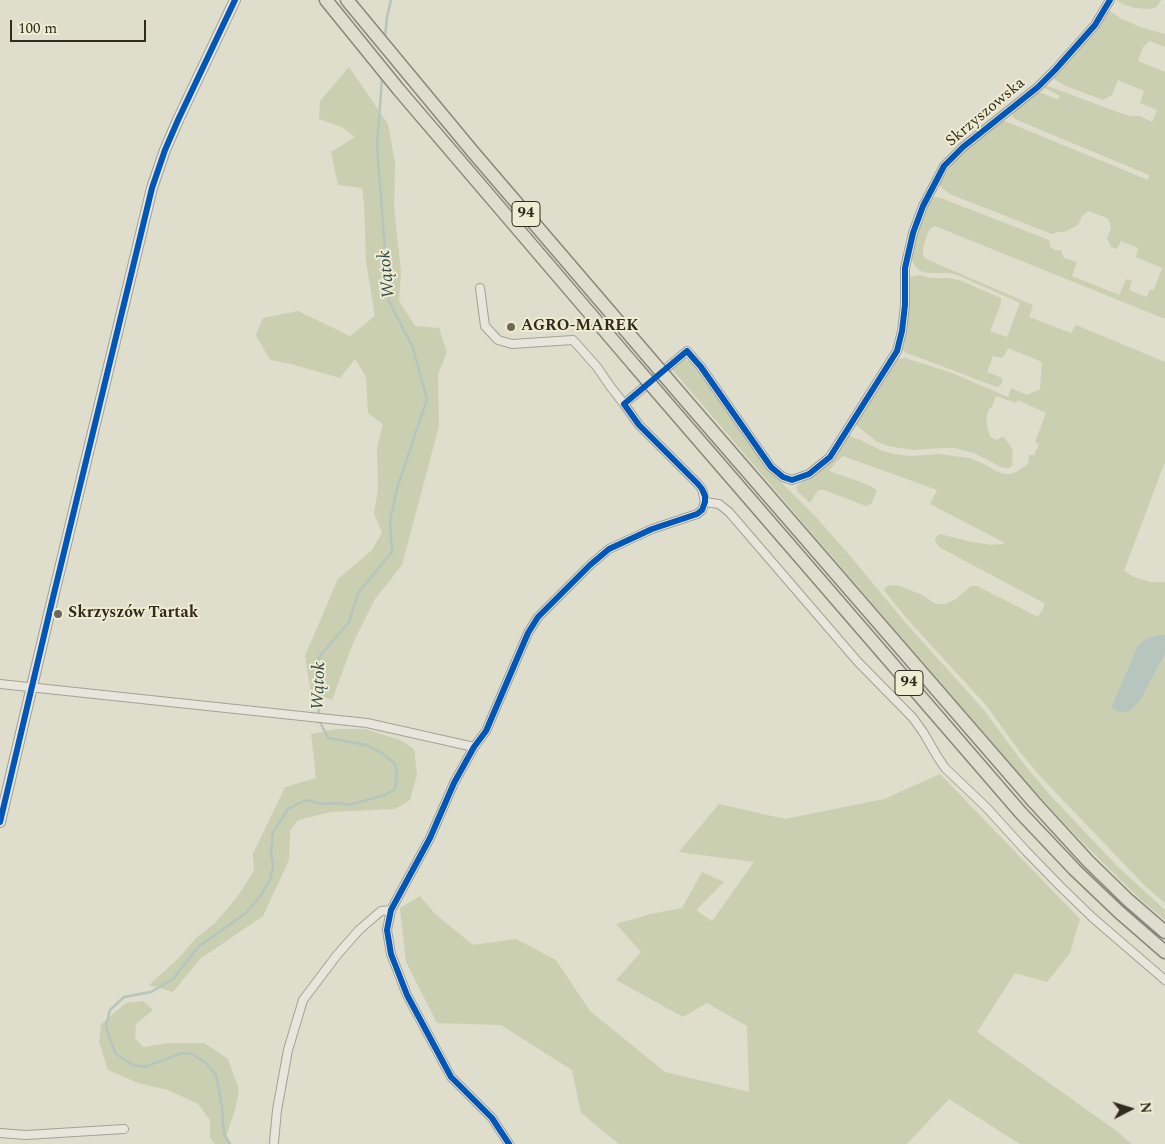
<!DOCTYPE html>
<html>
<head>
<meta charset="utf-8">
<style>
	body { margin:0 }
	#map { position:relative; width:1165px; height:1144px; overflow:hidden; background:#dfddcb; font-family:Spectral,serif }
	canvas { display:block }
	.north { position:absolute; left:1105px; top:1084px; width:50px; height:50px; -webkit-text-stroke:4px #f0ecd2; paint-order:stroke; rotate:85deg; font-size:14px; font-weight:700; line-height:20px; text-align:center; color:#312b1f }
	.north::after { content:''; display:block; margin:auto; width:18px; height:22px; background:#312b1f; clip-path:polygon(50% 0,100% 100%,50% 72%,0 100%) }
	.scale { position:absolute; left:10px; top:20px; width:136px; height:22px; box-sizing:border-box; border:2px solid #312b1f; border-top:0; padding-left:6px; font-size:15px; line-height:18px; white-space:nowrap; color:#312b1f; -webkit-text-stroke:4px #f0ecd2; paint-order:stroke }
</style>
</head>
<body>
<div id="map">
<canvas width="1165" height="1144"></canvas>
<div class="north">N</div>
<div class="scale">100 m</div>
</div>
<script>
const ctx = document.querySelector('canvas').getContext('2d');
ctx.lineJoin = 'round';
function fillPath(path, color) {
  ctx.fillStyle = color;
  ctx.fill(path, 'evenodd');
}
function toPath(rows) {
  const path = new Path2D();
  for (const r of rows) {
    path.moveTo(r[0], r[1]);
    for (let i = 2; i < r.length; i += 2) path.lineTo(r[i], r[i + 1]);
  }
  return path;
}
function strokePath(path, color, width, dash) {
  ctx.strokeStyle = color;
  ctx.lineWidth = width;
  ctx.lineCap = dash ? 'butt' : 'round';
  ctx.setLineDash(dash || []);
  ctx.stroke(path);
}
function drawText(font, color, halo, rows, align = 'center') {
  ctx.font = font + ' Spectral,serif';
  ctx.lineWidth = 4;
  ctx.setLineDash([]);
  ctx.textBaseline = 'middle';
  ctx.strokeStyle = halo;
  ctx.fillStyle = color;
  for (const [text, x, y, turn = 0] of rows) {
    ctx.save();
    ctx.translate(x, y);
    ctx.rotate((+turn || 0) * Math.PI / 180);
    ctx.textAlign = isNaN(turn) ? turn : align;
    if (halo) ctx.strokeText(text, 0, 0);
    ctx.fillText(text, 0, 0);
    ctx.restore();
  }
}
fillPath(toPath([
	[1116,0,1161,0,1157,7,1150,9,1135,8,1125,5],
	[1108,10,1122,19,1140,27,1165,34,1165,47,1150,41,1143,47,1138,61,1165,72,1165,319,935,226,931,228,928,232,923,249,923,256,926,259,1033,305,1029,317,1071,333,1076,325,1165,362,1165,464,1164,464,1124,571,1134,577,1150,582,1165,582,1165,635,1158,635,1137,647,1112,705,1120,712,1129,712,1140,701,1165,654,1165,903,1145,886,1040,776,1020,752,986,705,907,619,884,590,886,587,891,585,900,586,922,595,936,604,945,604,956,599,971,586,977,586,1038,617,1044,607,1044,603,939,547,935,541,936,537,940,534,967,541,991,545,1002,544,1005,543,930,504,937,490,843,456,836,462,829,471,866,484,877,490,872,503,866,506,824,490,818,490,810,503,798,492,796,487,799,484,814,476,826,465,836,455,849,435,854,438,861,440,880,450,893,454,910,456,939,454,969,458,984,464,996,471,1004,474,1011,474,1018,471,1028,464,1029,456,1030,455,1034,455,1039,444,1035,442,1046,413,1018,400,1016,403,996,396,992,407,988,410,986,421,990,437,997,440,1001,437,1004,437,1013,450,1012,459,1013,464,1010,468,1006,468,1001,467,974,453,954,448,942,448,913,450,888,446,877,442,856,425,897,359,906,358,911,360,952,373,1008,397,1011,388,1027,395,1040,389,1042,362,1008,348,1004,356,1001,358,993,356,987,372,1002,378,1002,384,997,387,907,353,902,349,907,322,909,277,919,275,930,278,949,278,959,280,1001,298,1001,304,990,331,1007,337,1020,303,960,276,949,273,929,273,920,271,916,267,912,261,911,256,917,235,932,197,938,197,1049,240,1050,246,1054,250,1061,250,1064,258,1077,262,1072,276,1119,295,1126,279,1132,281,1129,290,1147,297,1150,289,1154,290,1162,268,1136,257,1138,248,1121,241,1117,249,1111,247,1107,238,1111,229,1110,223,1107,218,1088,211,1082,216,1078,225,1064,232,1058,232,1052,234,952,195,942,188,939,184,953,163,971,145,1002,120,1148,180,1149,175,1017,120,1013,117,1012,113,1037,93,1042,93,1058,100,1060,96,1043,87,1045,85,1120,113,1131,116,1140,116,1152,122,1157,110,1140,103,1144,91,1118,80,1112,95,1103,100,1066,86,1052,78,1087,41],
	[349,67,388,124,395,163,394,208,401,272,399,301,415,326,439,328,447,352,438,374,439,426,402,565,375,599,353,643,332,700,311,693,305,656,338,579,372,550,382,533,374,513,378,490,377,448,383,424,368,413,366,377,355,359,340,378,291,364,270,360,256,335,263,318,298,311,350,336,375,316,366,262,364,204,362,188,338,185,331,152,355,137,342,127,319,119,320,101],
	[682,359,687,360,691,362,755,451,775,476,815,516,846,551,904,621,984,710,1023,763,1050,795,1117,866,1165,910,1165,920,1141,900,1091,851,1064,823,1030,786,840,566,671,368],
	[338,729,365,729,400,740,414,749,417,775,410,800,395,809,331,812,298,820,290,831,289,860,263,916,200,959,173,992,149,985,178,959,195,939,215,923,237,897,254,871,253,854,285,787,316,778,311,734],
	[940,774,1080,919,1070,953,1047,982,1015,973,977,1032,1114,1129,1132,1144,1020,1144,949,1099,907,1144,619,1144,581,1113,572,1070,501,1025,437,1023,406,962,400,908,420,896,434,913,473,945,516,939,556,960,590,1011,665,1072,749,1092,747,1026,707,1003,683,1017,616,980,641,952,616,924,651,914,682,908,702,872,724,882,696,910,712,921,754,862,679,852,719,804,785,819,884,799],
	[143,1001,153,1010,136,1024,135,1038,143,1047,169,1043,204,1043,228,1059,239,1090,236,1106,226,1137,230,1144,215,1144,210,1138,210,1120,198,1104,168,1090,138,1083,108,1070,99,1042,101,1024,126,1003]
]), '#c9cfb0');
fillPath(toPath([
	[1158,635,1165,635,1165,654,1140,701,1129,712,1120,712,1113,709,1112,705,1137,647,1146,639]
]), '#b6c5be');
strokePath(toPath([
	[385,37,387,17,391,0],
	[230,1144,225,1136,223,1124,222,1107,216,1075,206,1063,192,1054,182,1053,144,1067,133,1065,116,1054,110,1040,106,1026,110,1010,124,997,151,992,173,979,198,947,246,913,261,895,270,880,273,868,271,851,273,832,288,809,306,800,322,804,337,803,349,805,385,795,395,789,397,775,395,764,382,753,366,745,328,738,320,722,318,706,319,657,349,622,358,593,392,552,390,520,398,485,427,399,413,348,389,301,377,147,382,78]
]), '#b6c5be', 2.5);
const minor = toPath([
	[480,288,485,326,498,340,512,344,573,340,597,367,610,386,624,404,639,425,698,484,702,489,705,502,702,510,697,514,652,529,609,549,590,565,538,617,528,633,486,731,474,747,454,783,430,838,391,910,387,930,391,954,407,995,451,1077,492,1118,509,1144],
	[624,404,687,351,701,367,771,467,783,477,792,480,809,474,830,457,897,351,902,331,905,305,905,268,913,233,923,206,944,166,963,147,1038,87,1055,70,1095,25,1110,0],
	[705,502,719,504,729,512,858,662,913,718,923,732,937,756,945,768,986,807,1026,851,1060,886,1093,918,1165,980],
	[0,684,367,723,474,747],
	[0,1133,26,1135,124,1129],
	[274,1142,277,1110,288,1050,303,1000,337,955,359,930,381,911,391,910]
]);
const tertiary = toPath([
	[0,822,50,610,152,188,165,150,178,120,235,0]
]);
const primary = toPath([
	[326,0,399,90,634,365],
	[347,0,473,152,646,354],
	[682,396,1034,802,1088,861,1128,900,1165,932],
	[665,401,1021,813,1075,870,1119,912,1165,952]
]);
strokePath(minor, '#a4a194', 10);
strokePath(tertiary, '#a4a194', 12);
strokePath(primary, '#8a877b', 15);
strokePath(minor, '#e8e6dc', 8);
strokePath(tertiary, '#e8e6dc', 10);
strokePath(primary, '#dfddce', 12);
const primaryBridge = toPath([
	[646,354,682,396],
	[634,365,665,401]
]);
strokePath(primaryBridge, '#8a877b', 15, []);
strokePath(primaryBridge, '#dfddce', 12);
strokePath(toPath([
	[0,822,50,610,152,188,165,150,178,120,235,0],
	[509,1144,492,1118,451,1077,407,995,391,954,387,930,391,910,430,838,454,783,474,747,486,731,528,633,538,617,590,565,609,549,652,529,697,514,702,510,705,502,705,496,702,489,698,484,639,425,624,404,687,351,701,367,771,467,783,477,792,480,809,474,830,457,897,351,902,331,905,305,905,268,913,233,923,206,944,166,963,147,1038,87,1055,70,1095,25,1110,0]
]), '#0057b8', 6);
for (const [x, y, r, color] of [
	[511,327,5,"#6e695b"],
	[58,614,5,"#6e695b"]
]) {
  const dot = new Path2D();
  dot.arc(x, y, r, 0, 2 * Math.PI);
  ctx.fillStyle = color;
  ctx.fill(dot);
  strokePath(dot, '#f0ecd2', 2);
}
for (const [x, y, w] of [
	[526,214,28],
	[909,683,28]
]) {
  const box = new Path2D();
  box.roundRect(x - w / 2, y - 12.5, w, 25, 4);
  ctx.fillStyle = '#f0ecd2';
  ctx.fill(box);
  strokePath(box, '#312b1f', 1);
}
drawText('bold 15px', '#312b1f', null, [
	["94",526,214],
	["94",909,683]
]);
drawText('16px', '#312b1f', '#f0ecd2', [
	["Skrzyszowska",986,113,-40]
]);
drawText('bold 16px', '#312b1f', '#f0ecd2', [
	["AGRO-MAREK",521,327],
	["Skrzyszów Tartak",68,614]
], 'left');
drawText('italic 18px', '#304c4f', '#f0ecd2', [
	["Wątok",388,274,-96],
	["Wątok",320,686,-88]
]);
</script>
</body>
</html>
